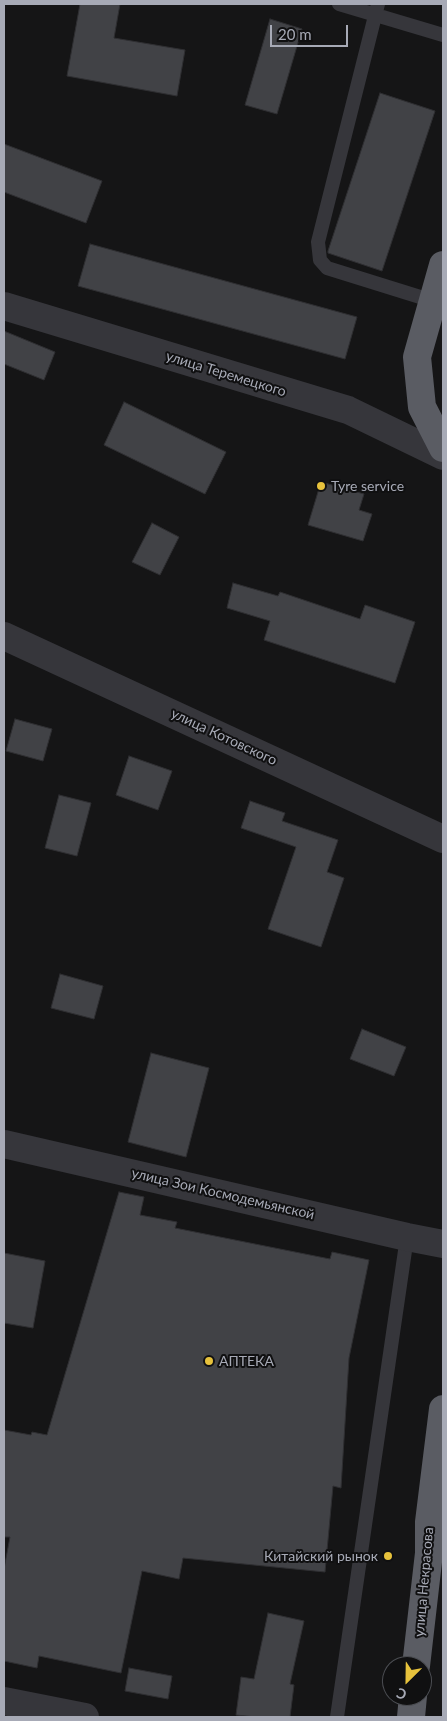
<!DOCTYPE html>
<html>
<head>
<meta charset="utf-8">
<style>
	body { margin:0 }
	#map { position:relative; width:447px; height:1721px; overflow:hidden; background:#151516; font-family:Lato,sans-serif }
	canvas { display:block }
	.frame { position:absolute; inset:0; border:5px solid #a7aab6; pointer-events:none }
	.north { position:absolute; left:382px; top:1656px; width:50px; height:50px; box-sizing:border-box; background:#101011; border:1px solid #4c4e53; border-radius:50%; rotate:203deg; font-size:14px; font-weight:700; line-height:20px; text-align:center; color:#a7aab6 }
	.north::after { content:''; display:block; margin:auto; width:18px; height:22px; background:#e7c23c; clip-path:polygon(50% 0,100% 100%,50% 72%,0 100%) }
	.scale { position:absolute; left:270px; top:25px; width:78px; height:22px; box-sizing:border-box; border:2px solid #a7aab6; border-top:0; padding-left:6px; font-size:15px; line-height:18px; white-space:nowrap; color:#a7aab6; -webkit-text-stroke:4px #101011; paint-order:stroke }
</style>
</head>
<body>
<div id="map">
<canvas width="447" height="1721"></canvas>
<div class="frame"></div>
<div class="north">С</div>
<div class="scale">20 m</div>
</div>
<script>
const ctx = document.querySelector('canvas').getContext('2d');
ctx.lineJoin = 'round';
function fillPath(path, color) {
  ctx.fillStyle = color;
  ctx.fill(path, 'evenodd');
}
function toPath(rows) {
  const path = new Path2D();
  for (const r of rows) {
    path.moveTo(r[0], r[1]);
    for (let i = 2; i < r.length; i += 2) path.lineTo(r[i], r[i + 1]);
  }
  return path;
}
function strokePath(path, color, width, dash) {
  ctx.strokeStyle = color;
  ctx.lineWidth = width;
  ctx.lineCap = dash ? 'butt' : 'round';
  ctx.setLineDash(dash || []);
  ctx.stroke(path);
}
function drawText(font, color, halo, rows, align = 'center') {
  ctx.font = font + ' Lato,sans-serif';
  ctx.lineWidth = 4;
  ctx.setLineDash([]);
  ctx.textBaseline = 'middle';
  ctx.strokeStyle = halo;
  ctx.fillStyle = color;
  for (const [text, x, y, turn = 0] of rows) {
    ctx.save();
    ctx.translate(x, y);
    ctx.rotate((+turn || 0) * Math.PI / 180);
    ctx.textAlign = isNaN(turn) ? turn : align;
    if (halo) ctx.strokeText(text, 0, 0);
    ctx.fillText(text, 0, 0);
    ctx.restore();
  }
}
const building = toPath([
	[80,4,120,4,114,38,185,50,177,96,67,76,80,4],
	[270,19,302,29,277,114,245,105,270,19],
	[380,93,435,111,382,271,328,253,328,251,380,93],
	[4,144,102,181,86,223,4,192,4,144],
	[90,244,357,317,345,359,78,286,90,244],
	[4,331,55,352,44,380,4,364,4,331],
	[124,402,226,452,205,494,104,445,124,402],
	[321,482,364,494,359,510,372,514,363,541,308,525,321,482],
	[152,523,179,537,160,575,132,562,152,523],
	[233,583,278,596,280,592,360,619,365,605,415,622,395,683,264,640,270,621,227,608,233,583],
	[15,719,52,729,43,761,6,751,15,719],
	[129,756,172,771,158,810,116,795,129,756],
	[59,795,91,803,77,856,45,848,59,795],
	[250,801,285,813,282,821,338,840,327,872,344,878,321,947,268,929,296,847,241,828,250,801],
	[60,974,103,986,94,1019,51,1008,60,974],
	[362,1029,406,1047,394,1076,350,1059,362,1029],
	[151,1053,209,1068,186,1157,128,1142,151,1053],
	[119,1192,144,1197,140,1215,177,1222,175,1228,330,1259,332,1252,369,1260,349,1358,341,1488,333,1486,325,1572,183,1558,179,1579,142,1571,121,1673,39,1656,37,1668,4,1661,4,1569,10,1537,4,1537,4,1430,31,1435,32,1432,47,1435,119,1192],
	[4,1253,45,1261,33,1328,4,1323,4,1253],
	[268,1613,304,1621,290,1684,294,1685,290,1717,256,1717,236,1715,241,1677,254,1679,268,1613],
	[129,1668,172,1676,168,1699,125,1691,129,1668]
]);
fillPath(building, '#414246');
strokePath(building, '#2f2f32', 1);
strokePath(toPath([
	[339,4,443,35],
	[378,4,318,242,320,260,327,268,433,301],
	[337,1717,407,1237]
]), '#36363b', 14);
strokePath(toPath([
	[4,306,348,410,443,456],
	[4,636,443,839],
	[4,1144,407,1237,443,1244],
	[4,1701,85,1717]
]), '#36363b', 28);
strokePath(toPath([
	[443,265,417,357,422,407,443,448],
	[416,1666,429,1553,429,1522,443,1409],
	[411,1717,413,1696]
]), '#5a5c63', 28);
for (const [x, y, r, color] of [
	[321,486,5,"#e7c23c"],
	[209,1361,5,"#e7c23c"],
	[388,1556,5,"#e7c23c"]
]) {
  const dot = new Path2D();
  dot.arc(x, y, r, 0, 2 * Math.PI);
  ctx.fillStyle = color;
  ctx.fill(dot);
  strokePath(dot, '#101011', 2);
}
drawText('14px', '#a7aab6', '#101011', [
	["улица Теремецкого",226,374,17],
	["улица Котовского",224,737,25],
	["улица Зои Космодемьянской",223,1194,13],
	["улица Некрасова",424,1582,-85]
]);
drawText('14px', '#a7aab6', '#101011', [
	["Tyre service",331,486],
	["АПТЕКА",219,1361],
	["Китайский рынок",378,1556,"right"]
], 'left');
</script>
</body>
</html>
